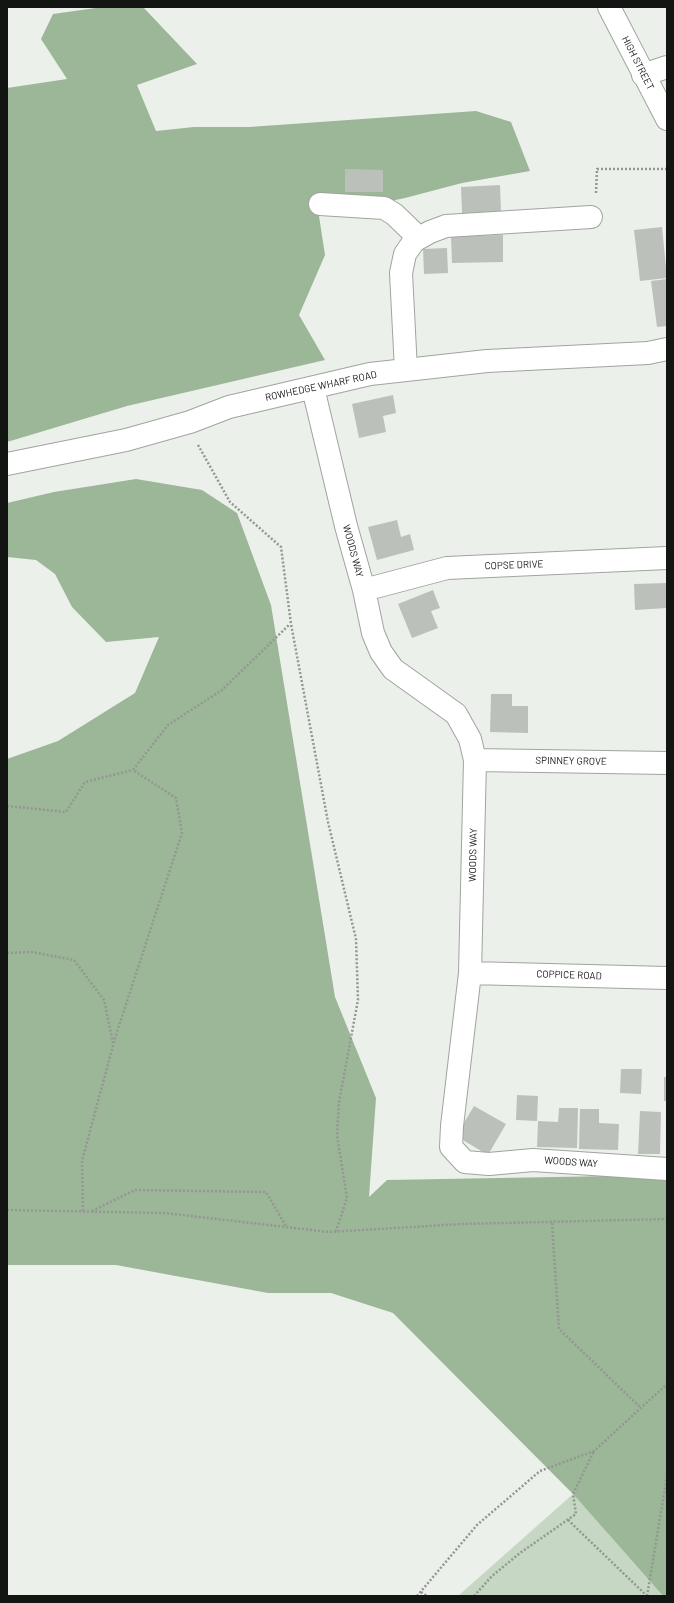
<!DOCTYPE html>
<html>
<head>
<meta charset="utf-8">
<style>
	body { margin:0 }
	#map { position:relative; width:674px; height:1603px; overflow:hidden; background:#ecf0eb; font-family:Barlow,sans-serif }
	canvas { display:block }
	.frame { position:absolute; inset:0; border:8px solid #131513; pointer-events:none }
</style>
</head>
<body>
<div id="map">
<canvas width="674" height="1603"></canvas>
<div class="frame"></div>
</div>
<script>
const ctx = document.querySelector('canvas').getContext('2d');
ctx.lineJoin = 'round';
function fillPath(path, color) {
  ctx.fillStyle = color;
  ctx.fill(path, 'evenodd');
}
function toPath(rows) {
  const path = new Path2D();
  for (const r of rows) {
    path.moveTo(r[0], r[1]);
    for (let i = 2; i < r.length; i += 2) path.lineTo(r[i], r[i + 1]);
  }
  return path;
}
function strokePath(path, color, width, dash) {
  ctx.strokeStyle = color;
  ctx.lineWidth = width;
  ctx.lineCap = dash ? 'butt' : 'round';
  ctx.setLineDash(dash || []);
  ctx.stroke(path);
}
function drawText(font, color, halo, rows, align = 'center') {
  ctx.font = font + ' Barlow,sans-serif';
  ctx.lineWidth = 4;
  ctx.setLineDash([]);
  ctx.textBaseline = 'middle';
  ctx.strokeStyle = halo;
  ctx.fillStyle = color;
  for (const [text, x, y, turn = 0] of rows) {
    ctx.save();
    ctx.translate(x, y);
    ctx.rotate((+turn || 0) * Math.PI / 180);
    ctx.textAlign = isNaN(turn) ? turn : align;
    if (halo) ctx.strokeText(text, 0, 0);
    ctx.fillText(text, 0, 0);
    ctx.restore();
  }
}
fillPath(toPath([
	[573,1494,663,1596,458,1596]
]), '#c6d7c3');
fillPath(toPath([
	[103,7,143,7,197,64,137,85,156,131,194,127,249,127,476,111,511,122,530,171,462,183,405,198,319,216,325,255,299,315,325,360,127,406,7,442,7,88,67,79,41,39,53,14],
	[136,479,202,490,237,513,271,605,335,997,376,1098,369,1197,387,1180,667,1175,667,1596,663,1596,573,1494,393,1313,331,1293,268,1293,116,1265,7,1265,7,759,58,741,135,693,159,637,106,642,72,607,55,574,36,560,7,557,7,503,54,492]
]), '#9cb797');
fillPath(toPath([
	[345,169,383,170,383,192,345,192],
	[500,185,501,212,462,213,461,187],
	[662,227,667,278,640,281,634,230],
	[503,235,503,262,452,263,451,236],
	[447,248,448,273,424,274,423,249],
	[667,279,667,326,657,327,651,281],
	[393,395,396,413,383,416,386,432,359,438,352,404],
	[397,520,401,537,410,534,414,550,377,560,368,527],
	[667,583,667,608,635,610,634,584],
	[433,590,440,608,431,611,438,628,412,638,398,604],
	[491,694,512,694,512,706,528,706,528,733,490,732],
	[621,1069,642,1069,641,1094,620,1093],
	[664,1077,667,1077,667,1101,664,1101],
	[517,1095,538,1096,537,1121,516,1120],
	[474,1106,506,1124,488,1155,456,1136],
	[559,1108,578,1108,577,1148,537,1147,538,1121,558,1122],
	[580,1109,599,1109,599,1123,619,1124,618,1150,579,1149],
	[640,1111,661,1112,660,1154,638,1154]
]), '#bcc0bb');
const minor = toPath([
	[609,7,667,119],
	[643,75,667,67],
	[320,204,384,208,394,214,418,237],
	[406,370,401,273,405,254,414,241,430,232,446,226,591,217],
	[313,388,346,526,364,590,373,633,381,652,393,669,456,714,470,739,475,760,470,973,452,1126,451,1147,465,1162,489,1164,533,1160,667,1169],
	[7,464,126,440,190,422,229,407,370,374,487,361,648,353,667,349],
	[364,590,447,568,667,558],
	[475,760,667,763],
	[470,973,667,978]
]);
strokePath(minor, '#a0a49f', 24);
strokePath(toPath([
	[596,193,597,169,667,169],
	[198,445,230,502,281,547,291,624,328,822,356,939,358,1000,339,1102,337,1135,347,1198,336,1231],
	[7,806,66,812,85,782,133,770],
	[7,953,32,952,74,960,104,1000,113,1043],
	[7,1210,165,1213,329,1232,462,1224,667,1219],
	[83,1211,82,1161,115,1038,182,833,176,798,133,770,168,725,222,690,290,624],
	[92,1211,135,1190,266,1192,286,1226],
	[552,1223,559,1329,641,1408],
	[568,1520,646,1595],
	[421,1592,427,1596],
	[417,1596,477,1525,540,1471,594,1451,667,1384],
	[474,1596,492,1576,520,1553,576,1514,573,1494,594,1451],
	[647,1596,667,1476]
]), '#939692', 2.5, [2, 2]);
strokePath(minor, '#fff', 22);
drawText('10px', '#131513', '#fff', [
	["HIGH STREET",638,63,63],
	["ROWHEDGE WHARF ROAD",321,386,-12],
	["WOODS WAY",353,551,75],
	["COPSE DRIVE",514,565,-2],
	["SPINNEY GROVE",571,761,1],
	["WOODS WAY",473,855,-89],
	["COPPICE ROAD",569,975,2],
	["WOODS WAY",571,1162,4]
]);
</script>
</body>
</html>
